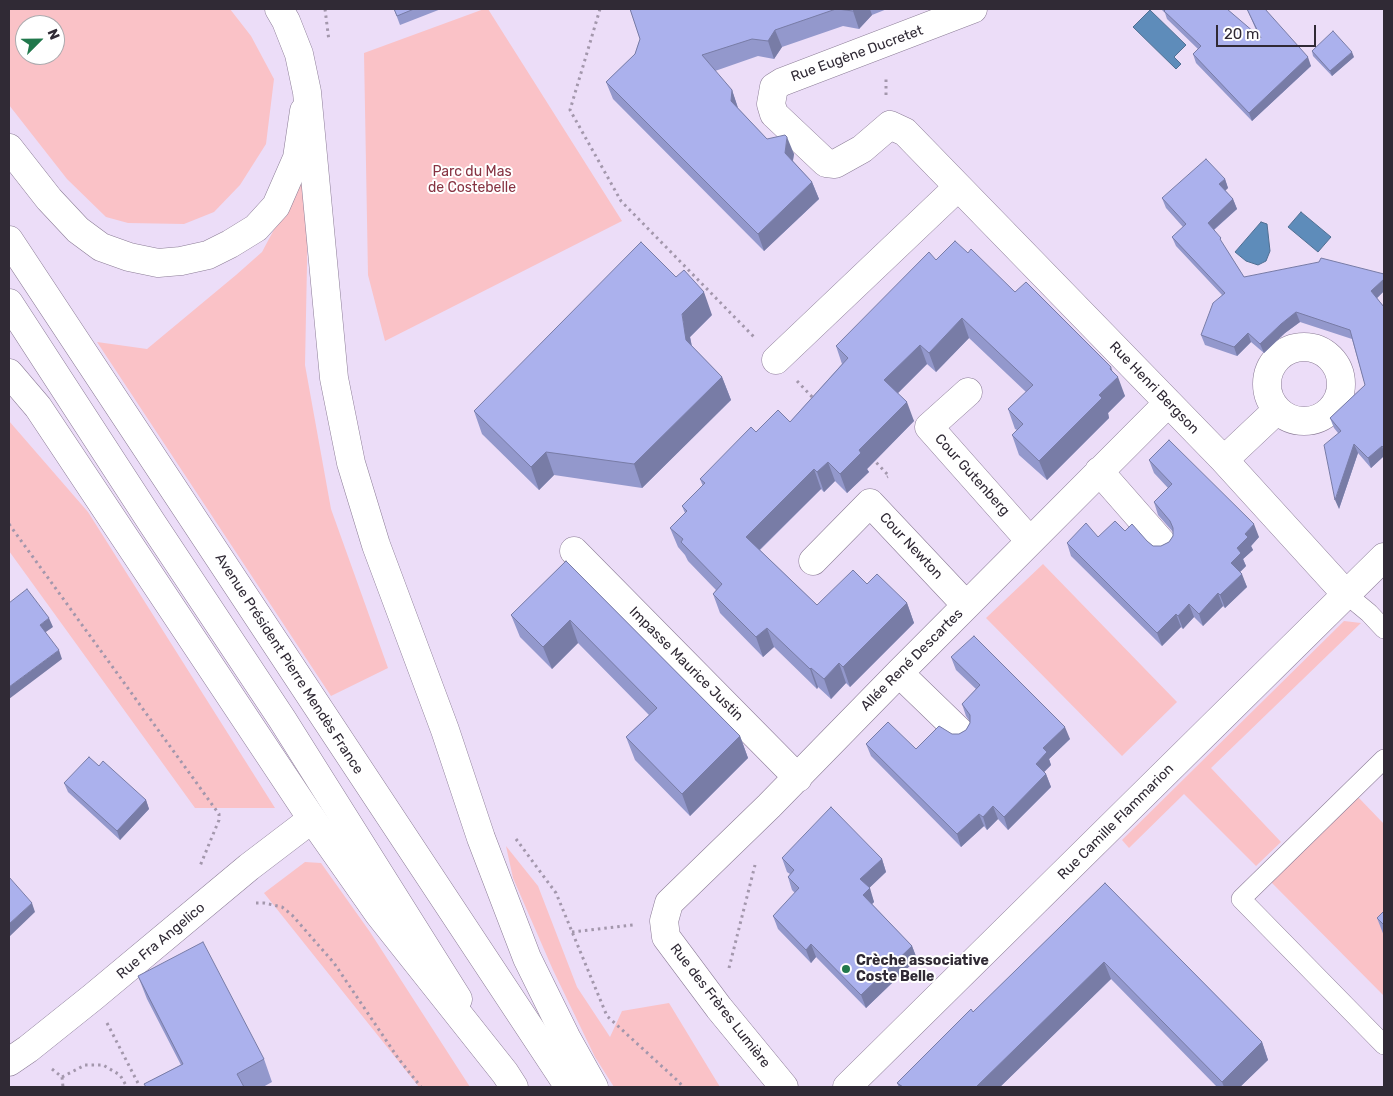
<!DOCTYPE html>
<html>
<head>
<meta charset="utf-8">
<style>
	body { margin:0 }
	#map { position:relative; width:1393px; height:1096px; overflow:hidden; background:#ecddf8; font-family:Rubik,sans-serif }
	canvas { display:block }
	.frame { position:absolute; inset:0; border:10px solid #302a35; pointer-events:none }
	.north { position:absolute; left:15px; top:15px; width:50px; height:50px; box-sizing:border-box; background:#fff; border:1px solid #acaaae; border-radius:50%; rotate:67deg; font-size:14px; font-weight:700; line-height:20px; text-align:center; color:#302a35 }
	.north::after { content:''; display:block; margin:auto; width:18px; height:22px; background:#21784c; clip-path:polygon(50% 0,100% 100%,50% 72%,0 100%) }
	.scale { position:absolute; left:1216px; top:25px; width:100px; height:22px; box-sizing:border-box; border:2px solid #302a35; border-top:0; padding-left:6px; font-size:15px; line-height:18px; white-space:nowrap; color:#302a35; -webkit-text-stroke:4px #fff; paint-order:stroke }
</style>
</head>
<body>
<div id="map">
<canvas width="1393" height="1096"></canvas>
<div class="frame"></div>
<div class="north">N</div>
<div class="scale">20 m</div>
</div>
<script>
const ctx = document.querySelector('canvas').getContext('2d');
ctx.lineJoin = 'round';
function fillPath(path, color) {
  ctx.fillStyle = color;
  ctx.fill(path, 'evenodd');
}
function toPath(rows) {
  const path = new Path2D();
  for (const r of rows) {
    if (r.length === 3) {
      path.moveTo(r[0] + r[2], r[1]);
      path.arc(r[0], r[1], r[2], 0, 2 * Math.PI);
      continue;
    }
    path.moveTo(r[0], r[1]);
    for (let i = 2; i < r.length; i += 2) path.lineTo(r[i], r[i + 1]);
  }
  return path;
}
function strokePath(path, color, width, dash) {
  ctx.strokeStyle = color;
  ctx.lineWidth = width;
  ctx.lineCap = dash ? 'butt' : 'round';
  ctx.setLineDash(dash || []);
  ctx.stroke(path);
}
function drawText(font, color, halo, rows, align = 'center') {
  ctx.font = font + ' Rubik,sans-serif';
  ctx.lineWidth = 4;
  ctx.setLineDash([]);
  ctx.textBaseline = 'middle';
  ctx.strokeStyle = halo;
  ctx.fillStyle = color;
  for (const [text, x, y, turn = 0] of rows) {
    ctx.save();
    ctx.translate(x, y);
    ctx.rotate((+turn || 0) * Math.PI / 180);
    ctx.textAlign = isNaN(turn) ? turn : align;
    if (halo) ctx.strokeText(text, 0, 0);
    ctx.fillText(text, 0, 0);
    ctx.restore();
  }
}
fillPath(toPath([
	[9,9,230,9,251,36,274,79,266,144,240,185,214,212,184,224,128,223,106,217,67,179,9,105],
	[25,25,55,25,55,55,25,55],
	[484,9,488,9,622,221,385,341,368,275,364,53],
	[309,164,305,365,331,509,388,668,331,696,97,342,147,349,236,275,262,252],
	[9,421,88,512,275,808,195,808,9,551],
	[1043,564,1177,702,1122,756,986,618],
	[1344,621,1361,623,1211,768,1281,842,1256,866,1184,794,1129,848,1122,840],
	[1358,797,1384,824,1384,996,1271,882],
	[506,846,538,886,577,987,610,1037,622,1011,669,1003,720,1087,614,1087,595,1057,553,970,513,878],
	[305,862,321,863,370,932,470,1087,419,1087,264,893]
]), '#fac2c7');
const water = toPath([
	[1150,10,1186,45,1174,57,1181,64,1176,69,1133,27,1150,10],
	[1301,212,1331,237,1318,252,1288,227,1301,212],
	[1261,222,1267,224,1270,251,1266,261,1258,265,1246,261,1235,252,1261,222]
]);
fillPath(water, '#5e8cba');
strokePath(water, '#506f92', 1);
const lane = toPath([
	[1346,594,1369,613,1384,629],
	[1384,759,1241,899,1384,1045]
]);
const street = toPath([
	[973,9,782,82,774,87,771,104,774,114,826,163,835,164,862,149,890,125,905,132,1224,460,1346,594],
	[1304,384,37],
	[776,360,958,187],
	[968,392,929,427,1030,541],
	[1224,460,1277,410],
	[1099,471,1163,544],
	[574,551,798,778],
	[813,561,870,503,966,605],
	[899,673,960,732],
	[9,1062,28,1049,93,997,249,867,312,819],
	[784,1087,719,1008,666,937,664,921,669,903,769,806,899,673,1168,403],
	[847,1087,1384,557]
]);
const secondary = toPath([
	[9,148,49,199,78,230,101,247,129,257,158,263,181,261,208,255,230,244,256,228,276,206,297,158,304,111],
	[9,240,569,1087],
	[9,303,152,523,282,719,458,999]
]);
const primary = toPath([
	[279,9,286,21,299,54,307,92,334,378,351,463,376,545,445,730,481,838,527,958,566,1037,594,1087],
	[9,373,38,407,312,819,378,913,505,1073,514,1087]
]);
strokePath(lane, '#8b7c96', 20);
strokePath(street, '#8b7c96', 29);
strokePath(secondary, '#8b7c96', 29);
strokePath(primary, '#8b7c96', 29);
strokePath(toPath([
	[325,9,329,41],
	[600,9,570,110,621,201,754,337],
	[886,95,886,76],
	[797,381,815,400],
	[872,458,889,476,887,477],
	[9,524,219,814,219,820,200,866],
	[516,839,556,893,607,1016,679,1082,683,1087],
	[256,903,264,903,282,907,292,915,334,963,398,1058,421,1087],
	[572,932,633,925],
	[729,968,755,865],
	[107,1023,140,1087],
	[52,1069,62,1077,63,1087],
	[62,1077,85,1065,103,1065,120,1075,127,1087]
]), '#a397ac', 3, [2.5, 4]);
strokePath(lane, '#fff', 19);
strokePath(street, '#fff', 28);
strokePath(secondary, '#fff', 28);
strokePath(primary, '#fff', 28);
fillPath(toPath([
	[394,9,441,9,400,25],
	[630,9,887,9,872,15,859,29,843,26,782,47,774,59,758,56,715,71,732,90,738,108,767,139,794,154,793,161,812,182,819,199,764,251,613,99,606,82,635,54,640,39],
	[1161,9,1227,9,1259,37,1247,9,1265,9,1311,66,1252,121,1196,63,1193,54,1198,49,1167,19,1165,13],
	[1312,51,1354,57,1332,76,1313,56],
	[1225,179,1228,188,1225,190,1233,199,1237,209,1214,230,1244,277,1384,274,1384,291,1377,298,1384,307,1384,456,1371,468,1358,453,1339,509,1338,433,1334,428,1330,418,1365,385,1352,339,1300,322,1285,333,1264,353,1251,342,1237,356,1205,345,1201,335,1222,295,1176,246,1172,237,1183,227,1166,208,1162,198],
	[968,253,1112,371,1125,396,1108,413,1109,418,1047,480,1019,455,1012,435,1017,430,1015,429,1008,409,1026,392,969,338,936,372,927,364,898,393,914,421,867,469,869,472,847,493,835,481,824,492,821,489,760,550,817,605,867,584,907,603,914,623,850,687,846,683,831,699,818,687,817,689,774,647,763,657,720,613,713,594,716,590,688,561,685,555,678,547,670,528,685,513,682,506,703,486,700,479,756,432,790,422,842,364,836,346,936,260],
	[712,315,690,337,692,346,722,377,731,400,642,488,554,475,539,490,482,434,474,411],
	[1149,460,1259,537,1251,546,1253,550,1243,559,1246,566,1240,572,1247,587,1225,608,1223,606,1203,626,1194,617,1183,629,1181,627,1162,646,1071,556,1067,543,1125,531,1147,541,1153,546,1161,546,1169,542,1173,536,1173,532,1158,515,1154,502,1168,488,1154,473],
	[566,561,740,736,748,758,690,816,635,760,626,737,649,715,578,643,552,669,520,637,511,615],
	[951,657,1070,739,1049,759,1051,765,1044,772,1046,774,1051,787,1008,830,998,819,987,830,984,826,961,847,871,756,866,744,916,749,952,734,959,734,966,730,970,723,970,722,966,716,962,704,976,689,956,670],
	[99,766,146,800,149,809,120,840,68,792,64,783],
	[782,858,882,859,886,872,869,888,874,902,872,904,912,946,917,959,866,1008,816,957,811,963,778,929,773,916,795,893,792,890,788,877,790,874,787,872],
	[1105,883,1262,1042,1268,1060,1240,1087,1217,1087,1111,979,1000,1087,899,1087,897,1083,973,1012],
	[1384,911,1384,936,1377,918],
	[138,976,264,1059,272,1082,263,1087,146,1087,144,1084,181,1065,147,999]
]), '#9398cc');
fillPath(toPath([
	[855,9,870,9,872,15,859,29,853,11],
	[775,30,782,47,774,59,768,41],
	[1352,52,1354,57,1332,76,1330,71],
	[1308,57,1311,66,1252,121,1249,113],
	[732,90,738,108,731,101],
	[787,137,794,154,791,170,785,153],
	[1225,179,1228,188,1223,193,1219,184],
	[812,182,819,199,764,251,758,234],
	[1233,199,1237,209,1211,232,1208,223],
	[1384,279,1384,291,1374,301,1371,291],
	[704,292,712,315,690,337,695,364,686,340,682,314],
	[1296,312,1300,322,1285,333,1264,353,1260,344,1281,324],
	[962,318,969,338,936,372,929,353],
	[1248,333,1251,342,1237,356,1234,347],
	[920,345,927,364,891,400,884,380],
	[1111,367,1115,379,1118,377,1125,396,1108,413,1109,418,1047,480,1039,461,1099,395],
	[722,377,731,400,642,488,634,464],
	[907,402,914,421,867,469,869,472,847,493,840,474,859,450],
	[1354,444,1358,453,1339,509,1335,500],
	[1382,446,1384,452,1384,456,1371,468,1368,458],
	[546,452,554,475,539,490,531,467],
	[828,462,835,481,824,492,817,472],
	[814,469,821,489,753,556,746,537],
	[1254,524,1259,537,1251,546,1253,550,1243,559,1246,566,1236,576,1231,563,1237,548,1245,534],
	[1242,574,1247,587,1225,608,1220,595],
	[1218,593,1223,606,1203,626,1199,614],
	[907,603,914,623,850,687,843,667],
	[1189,604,1194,617,1183,629,1178,616],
	[1176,614,1181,627,1162,646,1157,633],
	[49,618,53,627,43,634,40,625],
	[570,620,578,643,552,669,543,647],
	[767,628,774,647,763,657,756,637],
	[59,650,62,659,9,699,9,687],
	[839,663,846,683,831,699,824,679],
	[811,668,818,687,817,689,810,669],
	[1065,727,1070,739,1049,759,1051,765,1040,776,1036,764,1043,748],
	[740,736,748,758,690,816,682,794],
	[1046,774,1051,787,1008,830,1004,817],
	[146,800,149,809,120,840,117,831],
	[993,806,998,819,987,830,983,817],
	[979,814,984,826,961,847,957,834],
	[882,859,886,872,865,892,860,879],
	[870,888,874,902,868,908,863,895],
	[32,903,35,912,9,937,9,924],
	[811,944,816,957,811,963,806,950],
	[912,946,917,959,866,1008,861,995],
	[1104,962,1111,979,1000,1087,976,1087],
	[1262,1042,1268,1060,1240,1087,1224,1087,1222,1082]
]), '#787ca6');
const building = toPath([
	[394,9,414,9,397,16,394,9],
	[630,9,836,9,775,30,768,41,752,39,702,55,732,90,731,101,767,139,785,135,787,137,785,153,812,182,758,234,606,82,635,54,640,39,630,9],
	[837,9,855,9,853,11,837,9],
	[1166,9,1227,9,1261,38,1247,9,1265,9,1308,57,1249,113,1193,54,1201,46,1164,11,1166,9],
	[1333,31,1352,52,1330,71,1312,51,1333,31],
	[1206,159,1225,179,1219,184,1233,199,1208,223,1221,238,1220,239,1244,277,1319,262,1321,258,1384,274,1384,279,1371,291,1384,307,1384,448,1382,446,1368,458,1354,444,1335,500,1324,445,1341,431,1330,418,1365,385,1350,330,1296,312,1281,324,1260,344,1248,333,1234,347,1201,335,1213,303,1225,293,1172,237,1186,224,1162,198,1206,159],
	[955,241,968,253,971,249,1015,292,1026,282,1111,367,1110,369,1118,377,1099,395,1102,398,1039,461,1012,435,1023,424,1008,409,1033,385,962,318,929,353,920,345,884,380,907,402,859,450,861,453,840,474,828,462,817,472,814,469,746,537,817,605,853,570,867,584,877,574,907,603,843,667,839,663,824,679,811,668,810,669,767,628,756,637,713,594,722,584,681,542,683,539,670,528,687,511,682,506,705,483,700,479,751,427,756,432,778,410,790,422,848,358,836,346,929,252,936,260,955,241],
	[641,242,676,277,684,270,704,292,682,314,686,340,722,377,634,464,546,452,531,467,474,411,641,242],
	[1169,440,1254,524,1245,534,1248,537,1237,548,1241,553,1231,563,1242,574,1220,595,1218,593,1199,614,1189,604,1178,616,1176,614,1157,633,1067,543,1086,523,1098,537,1115,521,1125,531,1132,524,1147,541,1153,546,1161,546,1169,542,1173,536,1173,528,1170,521,1154,502,1172,484,1149,460,1169,440],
	[566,561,740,736,682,794,626,737,657,708,570,620,543,647,511,615,566,561],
	[27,589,49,618,40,625,59,650,9,687,9,603,27,589],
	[974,636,1065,727,1043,748,1047,752,1036,764,1046,774,1004,817,993,806,983,817,979,814,957,834,866,744,888,722,916,749,939,726,952,734,959,734,966,730,970,723,970,715,962,704,980,685,951,657,974,636],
	[89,757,99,766,103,761,146,800,117,831,64,783,89,757],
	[831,807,882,859,860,879,870,888,863,895,912,946,861,995,811,944,806,950,773,916,799,888,788,877,794,870,782,858,831,807],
	[9,877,32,903,9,924,9,877],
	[1105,883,1262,1042,1222,1082,1104,962,976,1087,903,1087,897,1083,971,1009,973,1012,1105,883],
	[1384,911,1384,925,1377,918,1384,911],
	[203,942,264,1059,237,1074,244,1087,146,1087,144,1084,183,1064,138,976,203,942]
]);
fillPath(building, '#abb1ed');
strokePath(building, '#787ca6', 1);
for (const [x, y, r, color] of [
	[846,969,5,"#21784c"]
]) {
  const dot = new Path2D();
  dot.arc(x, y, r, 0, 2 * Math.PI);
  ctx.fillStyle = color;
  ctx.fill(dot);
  strokePath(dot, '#fff', 2);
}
drawText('14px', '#302a35', '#fff', [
	["Rue Eugène Ducretet",857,54,-20],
	["Rue Henri Bergson",1154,388,46],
	["Cour Gutenberg",972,475,48],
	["Cour Newton",911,546,47],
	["Allée René Descartes",912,660,-45],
	["Avenue Président Pierre Mendès France",289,664,57],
	["Impasse Maurice Justin",686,664,45],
	["Rue Camille Flammarion",1116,822,-45],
	["Rue Fra Angelico",161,941,-40],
	["Rue des Frères Lumière",720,1006,52]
]);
drawText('14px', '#873342', '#fff', [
	["Parc du Mas",472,172],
	["de Costebelle",472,188]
]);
drawText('bold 14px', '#302a35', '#fff', [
	["Crèche associative",856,961],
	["Coste Belle",856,977]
], 'left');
</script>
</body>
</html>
